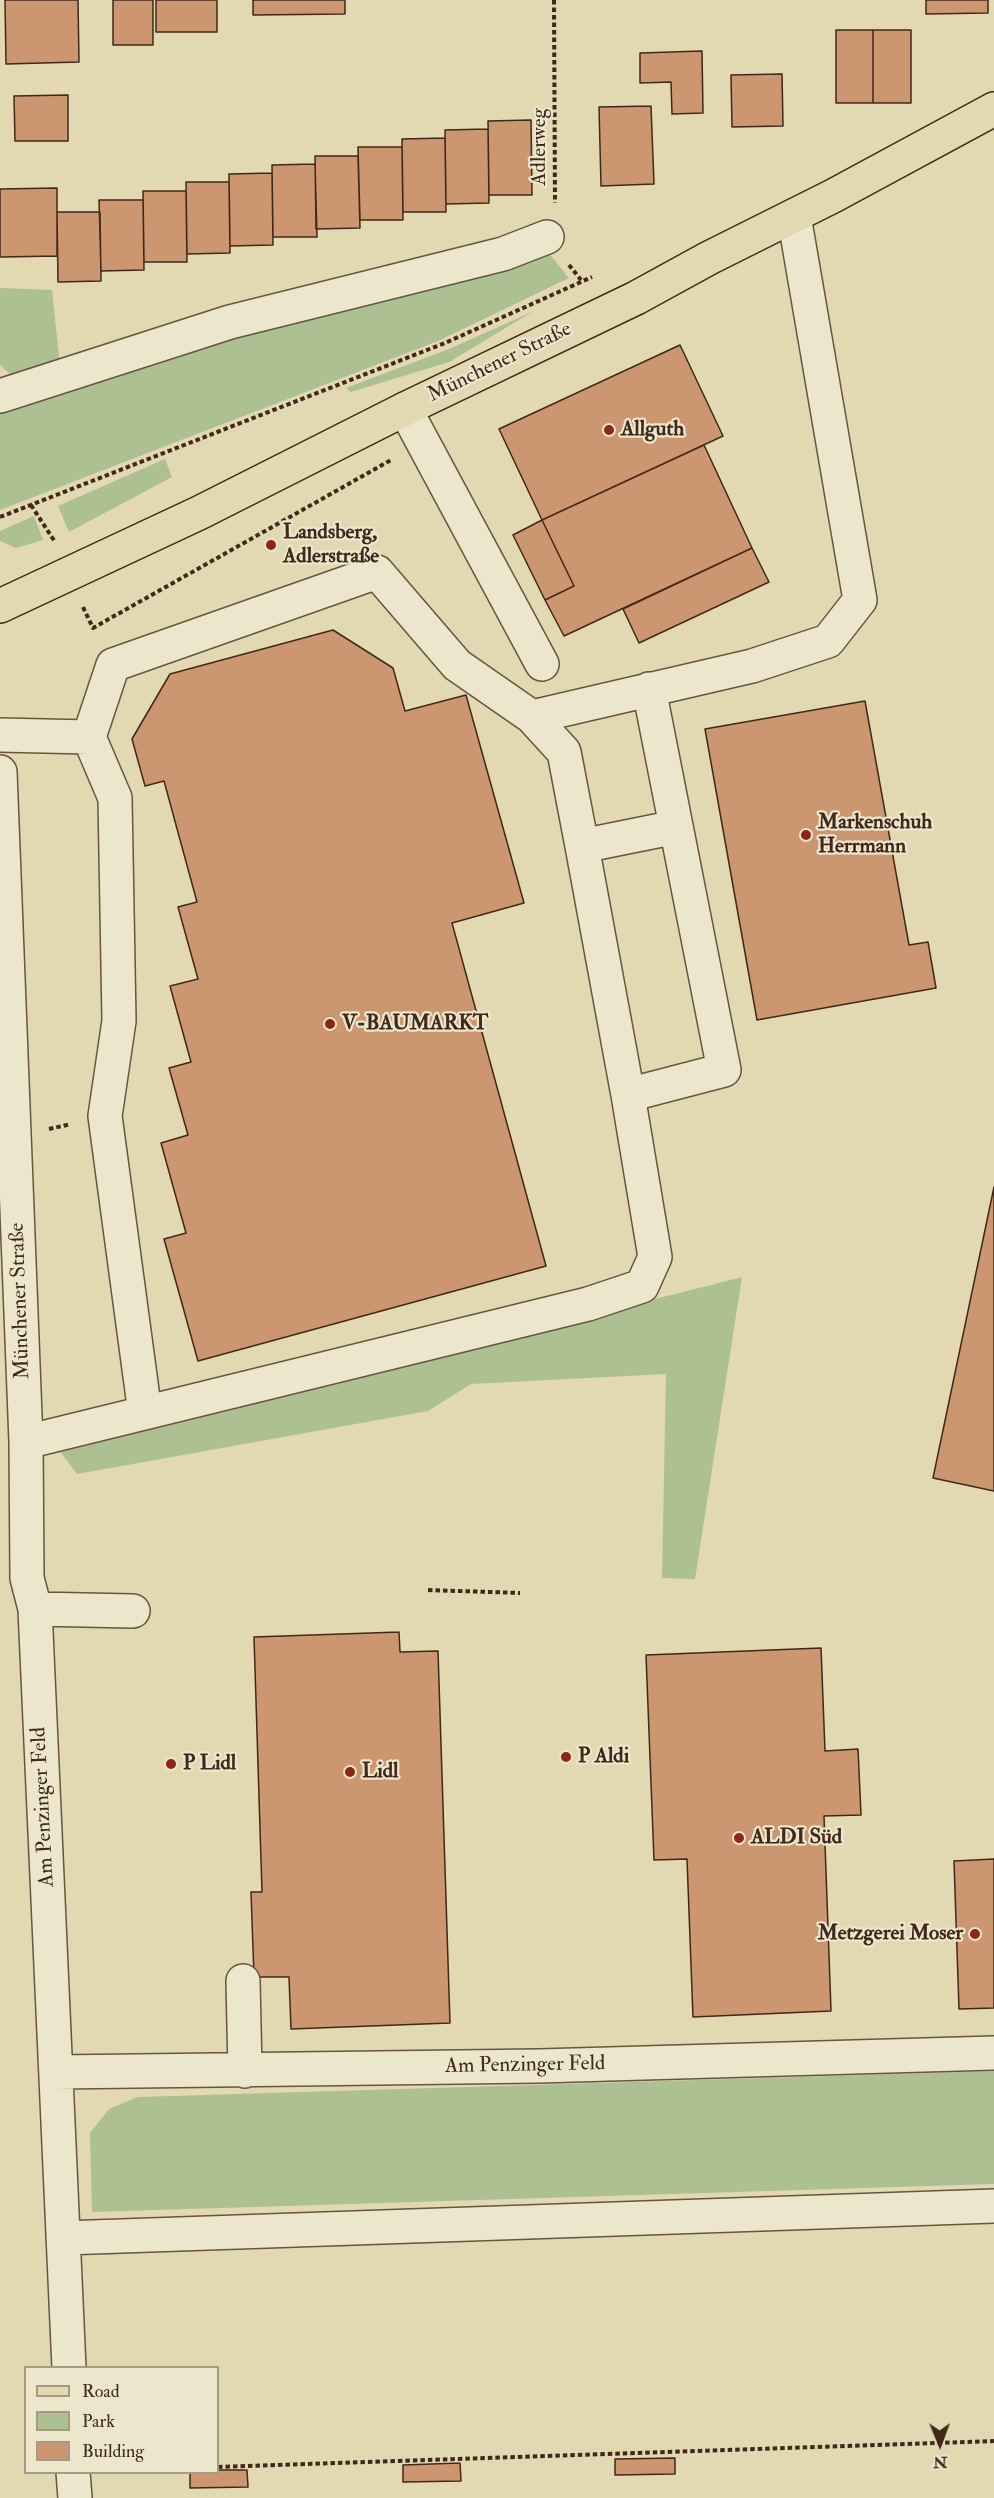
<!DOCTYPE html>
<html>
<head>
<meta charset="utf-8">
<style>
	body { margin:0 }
	#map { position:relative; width:994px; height:2498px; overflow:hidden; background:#e2d8b2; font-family:"IM FELL Double Pica",serif }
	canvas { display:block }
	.legend { position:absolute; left:24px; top:2366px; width:195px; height:108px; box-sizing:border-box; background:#ece6cd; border:2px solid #a79a85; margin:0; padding:8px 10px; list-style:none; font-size:18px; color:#40281a }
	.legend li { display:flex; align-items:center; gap:12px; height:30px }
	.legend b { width:30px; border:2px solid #a79a85 }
	.north { position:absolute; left:910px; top:2414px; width:60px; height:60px; -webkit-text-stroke:4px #ece6cd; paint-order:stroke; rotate:179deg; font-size:16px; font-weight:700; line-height:24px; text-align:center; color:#40281a }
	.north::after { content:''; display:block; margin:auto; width:21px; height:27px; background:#40281a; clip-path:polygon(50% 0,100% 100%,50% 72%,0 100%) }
</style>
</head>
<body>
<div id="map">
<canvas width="994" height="2498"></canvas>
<ul class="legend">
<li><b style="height:8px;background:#e2d8b2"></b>Road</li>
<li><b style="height:16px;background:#adc091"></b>Park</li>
<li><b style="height:16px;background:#cc9670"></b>Building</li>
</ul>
<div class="north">N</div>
</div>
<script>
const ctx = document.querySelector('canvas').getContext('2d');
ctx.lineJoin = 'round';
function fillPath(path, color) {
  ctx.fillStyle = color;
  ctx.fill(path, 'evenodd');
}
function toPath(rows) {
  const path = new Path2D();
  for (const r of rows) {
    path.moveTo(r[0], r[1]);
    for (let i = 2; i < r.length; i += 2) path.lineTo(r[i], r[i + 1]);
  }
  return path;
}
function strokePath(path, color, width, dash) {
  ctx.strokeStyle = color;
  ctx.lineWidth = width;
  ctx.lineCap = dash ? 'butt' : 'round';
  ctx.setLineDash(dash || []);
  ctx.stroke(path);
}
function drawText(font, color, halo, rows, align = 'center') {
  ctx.font = font + ' "IM FELL Double Pica",serif';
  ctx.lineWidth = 4.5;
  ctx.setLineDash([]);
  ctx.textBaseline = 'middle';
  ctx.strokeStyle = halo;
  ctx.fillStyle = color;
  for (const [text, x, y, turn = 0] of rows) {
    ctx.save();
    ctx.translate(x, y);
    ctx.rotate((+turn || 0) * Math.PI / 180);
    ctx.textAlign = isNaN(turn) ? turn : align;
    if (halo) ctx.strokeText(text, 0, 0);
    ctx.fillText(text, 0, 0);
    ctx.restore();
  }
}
fillPath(toPath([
	[543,246,569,278,438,341,0,510,0,410,234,332],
	[0,288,52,290,60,366,11,375,0,365],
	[534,311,449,362,351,392,346,388,449,349],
	[165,459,172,477,69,532,58,506],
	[34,516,43,540,16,548,0,541,0,531],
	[742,1277,695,1579,662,1578,666,1374,471,1384,428,1411,77,1474,59,1450],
	[994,2071,994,2184,92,2212,90,2133,109,2109,138,2097]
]), '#adc091');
const building = toPath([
	[5,0,78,0,79,62,6,64,5,0],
	[113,0,153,0,153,45,113,45,113,0],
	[156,0,217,0,217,32,156,32,156,0],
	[253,0,345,0,345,14,253,15,253,0],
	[926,0,988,0,988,13,926,14,926,0],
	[836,30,873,30,873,103,836,103,836,30],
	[873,30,911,30,911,103,873,103,873,30],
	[702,51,703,113,672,114,671,82,640,83,640,53,702,51],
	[782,74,783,126,732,127,731,75,782,74],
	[68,95,68,141,15,141,14,96,68,95],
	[651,106,654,184,601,186,599,107,651,106],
	[531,120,532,195,489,195,488,121,531,120],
	[488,129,489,203,446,204,445,130,488,129],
	[445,138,446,212,403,212,402,139,445,138],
	[358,147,402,147,403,220,360,220,358,147],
	[315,156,358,156,360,228,316,229,315,156],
	[315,164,317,237,273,237,272,165,315,164],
	[272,173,273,245,230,246,229,174,272,173],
	[186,182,229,182,230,253,187,254,186,182],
	[57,188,57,256,0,257,0,189,57,188],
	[143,191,186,191,187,262,144,262,143,191],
	[99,200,143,200,144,270,101,271,99,200],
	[57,212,100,212,101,281,58,282,57,212],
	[680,345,723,436,542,520,499,429,680,345],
	[704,445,752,548,564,636,545,600,574,586,542,520,704,445],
	[542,520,574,586,545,600,513,535,542,520],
	[752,548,769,582,639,643,623,609,752,548],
	[333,630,393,668,405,711,466,695,524,903,452,923,546,1266,198,1361,164,1239,186,1233,161,1143,188,1135,169,1068,191,1062,170,986,198,979,178,907,197,902,164,781,145,786,132,739,170,674,333,630],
	[865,701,909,945,928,942,936,988,757,1020,705,729,865,701],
	[994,1187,994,1491,933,1478,994,1187],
	[399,1632,400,1652,438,1651,450,2023,291,2029,289,1977,254,1977,251,1892,262,1892,254,1637,399,1632],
	[821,1648,825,1751,858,1749,861,1815,824,1816,831,2011,693,2017,687,1859,654,1860,646,1655,821,1648],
	[994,1859,994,2008,959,2009,954,1861,994,1859],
	[675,2458,675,2474,615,2475,615,2459,675,2458],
	[460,2463,461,2481,403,2482,403,2465,460,2463],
	[218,2470,247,2470,248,2487,190,2488,190,2472,218,2472,218,2470]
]);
fillPath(building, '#cc9670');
strokePath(building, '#40281a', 1.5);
const minor = toPath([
	[0,396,230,322,503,254,547,237],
	[405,409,542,664],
	[0,735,89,737,113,665,377,572,457,665,532,717,752,666,828,641,860,600,794,216],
	[89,737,115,798,119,1021,105,1116,145,1413],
	[0,772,26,1442,27,1578,35,1609,69,2368],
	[582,846,676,827],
	[628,1095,724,1070,649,689],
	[26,1442,588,1304,642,1286,655,1257,628,1095,582,846,564,752,532,717],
	[35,1609,133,1611],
	[243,1981,245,2071],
	[56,2072,539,2066,994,2053],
	[63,2238,994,2206],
	[73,2472,75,2498]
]);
const major = toPath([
	[0,606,199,513,405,409,636,298,709,258,833,196,994,109]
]);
strokePath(minor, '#685440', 36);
strokePath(major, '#40281a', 36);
strokePath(toPath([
	[554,0,555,203],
	[569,265,581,280],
	[31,505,55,542],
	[0,517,445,343,592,277],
	[83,607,93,628,391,460],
	[49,1129,71,1124],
	[428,1590,520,1593],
	[218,2467,994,2441]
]), '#40281a', 4, [4.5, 3]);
strokePath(minor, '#ece6cd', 33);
strokePath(major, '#e2d8b2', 33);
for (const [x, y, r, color] of [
	[609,430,6,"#8f2418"],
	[271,545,6,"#8f2418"],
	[806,835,6,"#8f2418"],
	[330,1024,6,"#8f2418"],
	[566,1757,6,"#8f2418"],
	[171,1764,6,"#8f2418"],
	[350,1772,6,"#8f2418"],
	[739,1838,6,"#8f2418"],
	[975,1934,6,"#8f2418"]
]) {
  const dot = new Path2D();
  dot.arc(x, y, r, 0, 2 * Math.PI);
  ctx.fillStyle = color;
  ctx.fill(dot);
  strokePath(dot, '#ece6cd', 2);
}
drawText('21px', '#40281a', '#ece6cd', [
	["Adlerweg",540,147,-90],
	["Münchener Straße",500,363,-26],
	["Münchener Straße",21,1301,-92],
	["Am Penzinger Feld",44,1807,-93],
	["Am Penzinger Feld",525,2066,-1]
]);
drawText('bold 21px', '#40281a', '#ece6cd', [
	["Allguth",621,430],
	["Landsberg,",283,533],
	["Adlerstraße",283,557],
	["Markenschuh",818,823],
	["Herrmann",818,847],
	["V-BAUMARKT",342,1024],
	["P Aldi",578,1757],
	["P Lidl",183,1764],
	["Lidl",362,1772],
	["ALDI Süd",751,1838],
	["Metzgerei Moser",963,1934,"right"]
], 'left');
</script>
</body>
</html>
